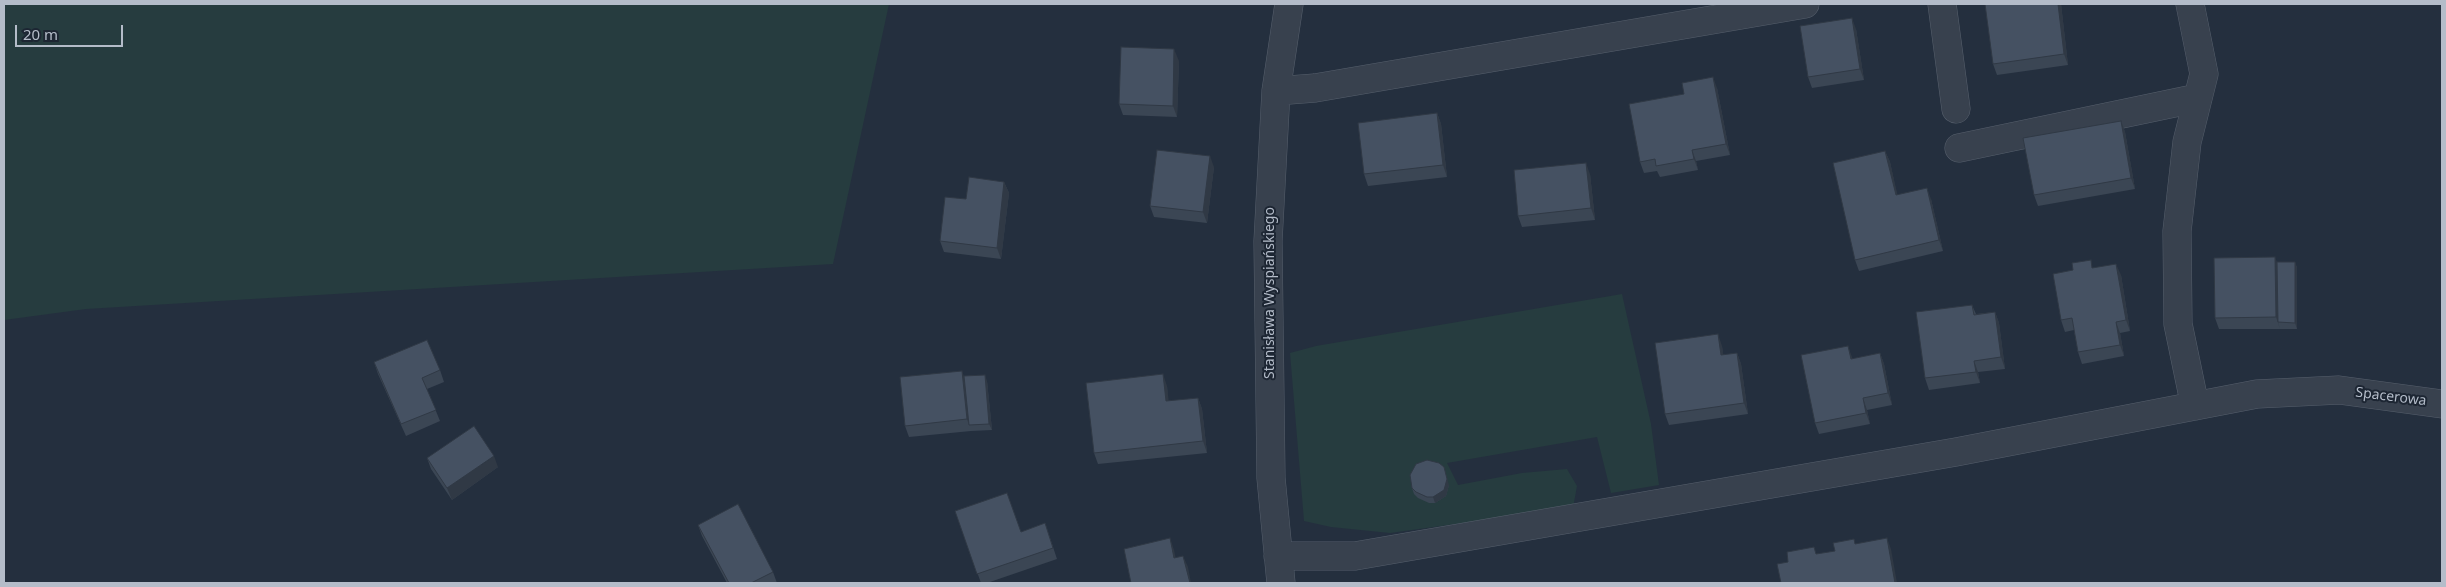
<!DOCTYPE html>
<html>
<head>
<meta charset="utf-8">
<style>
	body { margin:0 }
	#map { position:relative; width:2446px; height:587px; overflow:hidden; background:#242f3e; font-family:"Noto Sans",sans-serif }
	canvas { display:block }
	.frame { position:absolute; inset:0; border:5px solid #b4bcc9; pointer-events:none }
	.scale { position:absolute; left:15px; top:25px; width:108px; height:22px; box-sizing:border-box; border:2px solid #b4bcc9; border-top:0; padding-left:6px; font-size:15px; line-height:18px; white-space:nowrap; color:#b4bcc9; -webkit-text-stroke:4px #1d2633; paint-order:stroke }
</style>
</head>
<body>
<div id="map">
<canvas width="2446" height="587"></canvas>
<div class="frame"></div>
<div class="scale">20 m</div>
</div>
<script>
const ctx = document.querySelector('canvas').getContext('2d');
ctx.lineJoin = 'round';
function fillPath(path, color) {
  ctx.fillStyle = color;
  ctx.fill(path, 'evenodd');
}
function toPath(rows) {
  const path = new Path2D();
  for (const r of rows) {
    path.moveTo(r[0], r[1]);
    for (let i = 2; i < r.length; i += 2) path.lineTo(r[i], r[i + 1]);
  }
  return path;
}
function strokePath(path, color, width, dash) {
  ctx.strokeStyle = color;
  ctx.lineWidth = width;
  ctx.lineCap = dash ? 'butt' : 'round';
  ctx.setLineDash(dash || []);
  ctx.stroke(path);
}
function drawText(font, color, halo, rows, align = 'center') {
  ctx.font = font + ' "Noto Sans",sans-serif';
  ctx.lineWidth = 4;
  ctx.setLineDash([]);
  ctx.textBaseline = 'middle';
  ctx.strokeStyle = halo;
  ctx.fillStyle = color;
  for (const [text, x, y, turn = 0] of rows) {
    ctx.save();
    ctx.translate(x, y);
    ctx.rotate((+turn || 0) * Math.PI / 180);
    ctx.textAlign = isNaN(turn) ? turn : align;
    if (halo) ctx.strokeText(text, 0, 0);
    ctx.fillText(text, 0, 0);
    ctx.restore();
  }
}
fillPath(toPath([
	[4,4,889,4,833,264,86,309,4,320],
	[1622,294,1651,424,1659,485,1611,493,1597,437,1447,463,1458,485,1522,473,1567,469,1577,486,1573,508,1390,533,1331,527,1304,521,1290,353,1316,346]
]), '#263c3f');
const minor = toPath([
	[1942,4,1956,109],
	[2190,4,2204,74,2187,142,2177,231,2178,324,2195,406],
	[1276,91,1315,88,1805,4],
	[1959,148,2198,98],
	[1278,556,1355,556,1956,452,2257,394,2339,390,2442,404],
	[1281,583,1271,478,1268,241,1276,91,1289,4]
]);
strokePath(minor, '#565f6c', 29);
strokePath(minor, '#38414e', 28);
fillPath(toPath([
	[2061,4,2068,65,1997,75,1993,64],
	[1856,29,1864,80,1812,88,1808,77],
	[1179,61,1177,117,1123,115,1119,104],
	[1717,88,1730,155,1696,161,1698,170,1660,177,1657,171,1644,173,1640,162],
	[1437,113,1441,124,1447,177,1368,186,1364,174],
	[2121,121,2125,132,2135,189,2038,206,2034,195],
	[1885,151,1890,162,1897,195,1931,199,1943,251,1859,271,1855,260],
	[1214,167,1207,223,1154,217,1150,206],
	[1590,174,1595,220,1522,227,1518,216],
	[1004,182,1009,193,1001,259,944,252,940,241,966,199],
	[2295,262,2297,268,2297,329,2219,329,2215,318],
	[2093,268,2121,275,2130,331,2120,333,2124,356,2082,364,2078,352,2074,330,2065,332,2061,320],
	[1972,305,1976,314,1995,312,1999,323,2005,369,1978,372,1980,383,1929,390,1925,378],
	[1722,346,1723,355,1737,353,1741,364,1748,414,1669,425,1665,414],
	[1880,353,1884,364,1892,405,1867,410,1870,424,1819,434,1815,423,1852,359],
	[374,362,440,370,444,382,427,389,440,421,406,436,378,374],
	[964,376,987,381,992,430,971,431,909,437,905,426],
	[1167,386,1168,401,1198,398,1202,409,1207,453,1098,464,1094,453],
	[427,458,498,467,452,500,431,469],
	[1449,485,1446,496,1435,503,1429,503,1418,498,1414,494,1412,488],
	[955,511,1021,532,1045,523,1057,559,987,583,981,583],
	[698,525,773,572,777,583,727,583,702,536]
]), '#3b4654');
fillPath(toPath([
	[2058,4,2061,4,2068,65,2064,54],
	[1852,18,1856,29,1864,80,1860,69],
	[1174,49,1179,61,1177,117,1173,106],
	[1713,77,1717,88,1730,155,1726,144],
	[1437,113,1441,124,1447,177,1443,165],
	[2121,121,2125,132,2135,189,2131,178],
	[1692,150,1696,161,1698,170,1694,159],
	[1885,151,1890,162,1900,206,1896,195],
	[1210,156,1214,167,1207,223,1203,212],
	[1586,163,1590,174,1595,220,1591,208],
	[1004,182,1009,193,1001,259,997,248],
	[1927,188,1931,199,1943,251,1939,240],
	[2275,257,2279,268,2278,322,2280,329,2276,317],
	[2295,262,2297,268,2297,329,2295,323],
	[2116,264,2121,275,2130,331,2126,320],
	[1995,312,1999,323,2005,369,2001,357],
	[2116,322,2120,333,2124,356,2120,345],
	[1718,334,1722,346,1725,366,1721,355],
	[1848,346,1852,357,1855,370,1851,359],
	[1737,353,1741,364,1748,414,1744,403],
	[1880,353,1884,364,1892,405,1888,393],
	[1974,361,1978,372,1980,383,1976,372],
	[962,371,966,382,969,425,971,431,967,419],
	[1163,374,1167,386,1170,412,1166,401],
	[985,375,987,381,992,430,989,424],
	[1198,398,1202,409,1207,453,1203,441],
	[1863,398,1867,410,1870,424,1866,413],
	[494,456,498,467,452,500,447,488],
	[1444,467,1449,485,1446,496,1435,503,1433,497],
	[1170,538,1174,550,1178,569,1174,558],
	[1887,538,1891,549,1897,583,1895,583],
	[1183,556,1188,567,1191,583,1190,583]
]), '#303945');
const building = toPath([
	[1985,4,2058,4,2064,54,1993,64,1985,4],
	[1852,18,1860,69,1808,77,1800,26,1852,18],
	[1121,47,1174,49,1173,106,1119,104,1121,47],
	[1713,77,1726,144,1692,150,1694,159,1656,166,1655,159,1640,162,1629,104,1684,94,1682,83,1713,77],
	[1437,113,1443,165,1364,174,1358,123,1437,113],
	[2121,121,2131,178,2034,195,2023,138,2121,121],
	[1157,150,1210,156,1203,212,1150,206,1157,150],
	[1885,151,1896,195,1927,188,1939,240,1855,260,1833,163,1885,151],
	[1586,163,1591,208,1518,216,1514,170,1586,163],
	[969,177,1004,182,997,248,940,241,945,197,966,199,969,177],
	[2275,257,2276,317,2215,318,2214,258,2275,257],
	[2091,260,2092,268,2116,264,2126,320,2116,322,2120,345,2078,352,2072,318,2061,320,2053,274,2073,270,2072,263,2091,260],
	[2277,262,2295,262,2295,323,2278,322,2277,262],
	[1972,305,1974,315,1995,312,2001,357,1974,361,1976,372,1925,378,1916,312,1972,305],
	[1718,334,1721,355,1737,353,1744,403,1665,414,1655,343,1718,334],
	[427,340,440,370,422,378,436,410,401,424,374,362,427,340],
	[1848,346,1851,359,1880,353,1888,393,1863,398,1866,413,1815,423,1801,355,1848,346],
	[962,371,967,419,905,426,900,377,962,371],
	[1163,374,1166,401,1198,398,1203,441,1094,453,1086,383,1163,374],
	[985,375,989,424,969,425,964,376,985,375],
	[474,426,494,456,447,488,427,458,474,426],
	[1427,460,1439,463,1444,467,1447,479,1444,490,1433,497,1427,497,1416,492,1412,488,1410,475,1416,464,1427,460],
	[1007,493,1021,532,1045,523,1053,548,977,574,955,511,1007,493],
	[738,504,773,572,751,583,729,583,698,525,738,504],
	[1170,538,1174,558,1183,556,1190,583,1131,583,1124,549,1170,538],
	[1887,538,1895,583,1781,583,1777,564,1788,562,1787,552,1814,547,1816,554,1835,551,1833,543,1854,539,1855,544,1887,538]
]);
fillPath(building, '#455162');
strokePath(building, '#303945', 1);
drawText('14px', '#b4bcc9', '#1d2633', [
	["Stanisława Wyspiańskiego",1270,293,-90],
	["Spacerowa",2391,397,7]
]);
</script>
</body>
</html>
